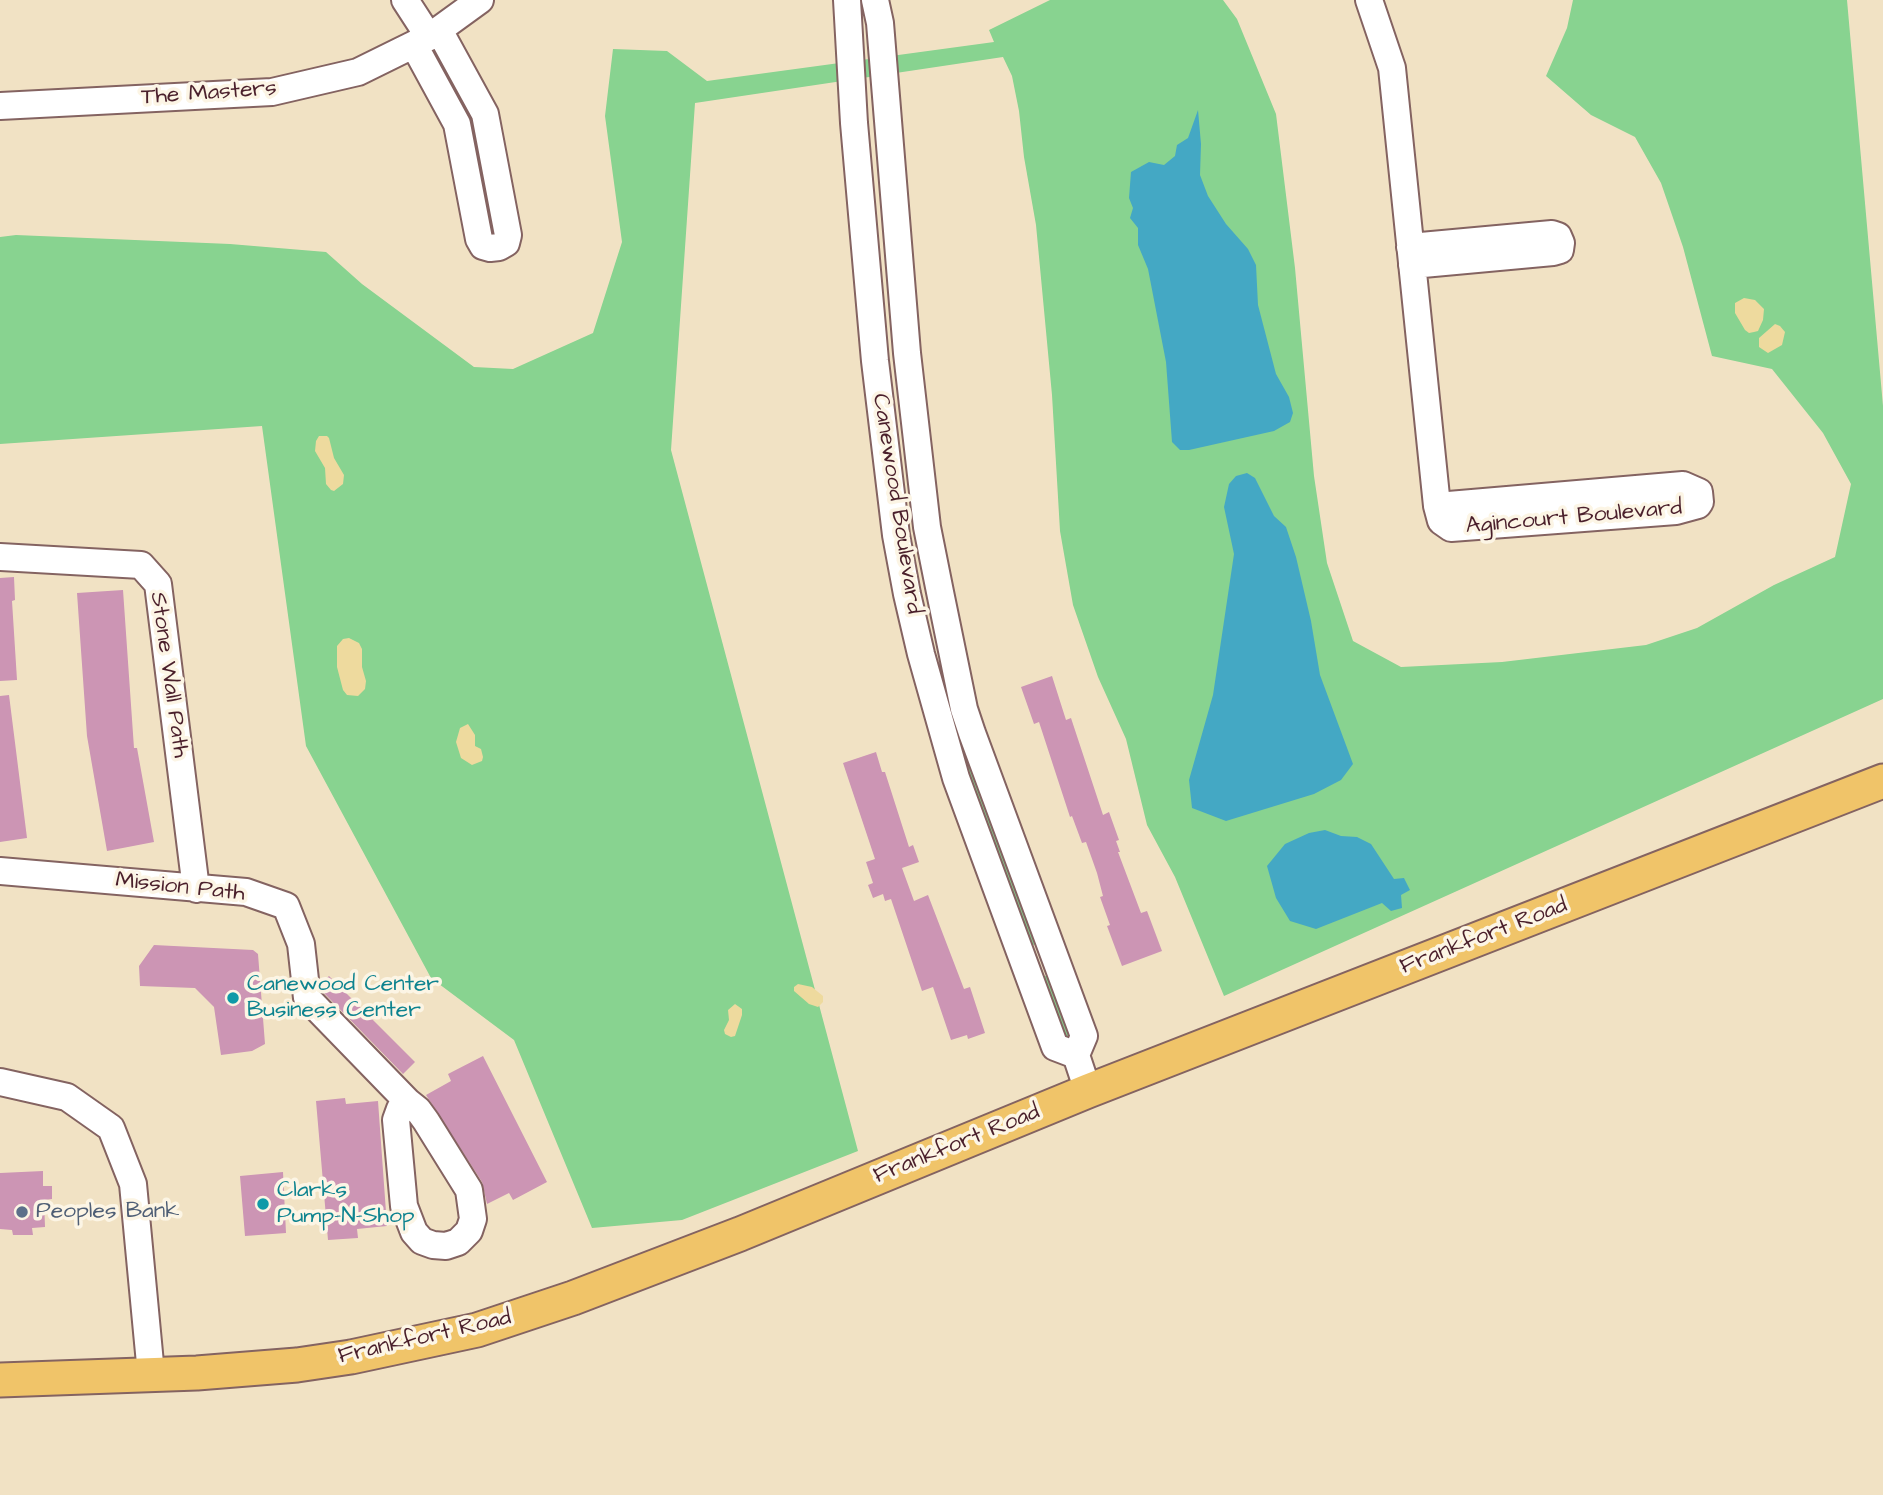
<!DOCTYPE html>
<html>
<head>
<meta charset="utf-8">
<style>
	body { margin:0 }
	canvas { display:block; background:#f1e2c4 }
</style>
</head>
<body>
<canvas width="1883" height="1495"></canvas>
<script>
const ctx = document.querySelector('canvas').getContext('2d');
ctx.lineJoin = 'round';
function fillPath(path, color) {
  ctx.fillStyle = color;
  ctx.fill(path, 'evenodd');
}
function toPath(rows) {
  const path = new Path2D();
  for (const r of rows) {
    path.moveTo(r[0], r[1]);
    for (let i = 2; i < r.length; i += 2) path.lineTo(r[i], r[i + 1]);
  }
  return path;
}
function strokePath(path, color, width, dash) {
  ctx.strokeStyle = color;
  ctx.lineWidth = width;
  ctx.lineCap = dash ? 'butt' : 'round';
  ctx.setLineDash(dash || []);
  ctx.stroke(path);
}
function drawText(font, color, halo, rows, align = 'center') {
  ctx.font = font + ' "Architects Daughter",sans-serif';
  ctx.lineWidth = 7;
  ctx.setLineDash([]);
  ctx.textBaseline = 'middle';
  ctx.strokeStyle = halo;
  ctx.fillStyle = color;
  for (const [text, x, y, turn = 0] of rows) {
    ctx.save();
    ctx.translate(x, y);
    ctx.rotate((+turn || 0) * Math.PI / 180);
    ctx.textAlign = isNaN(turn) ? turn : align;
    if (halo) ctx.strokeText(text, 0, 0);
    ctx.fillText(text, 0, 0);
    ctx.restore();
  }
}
fillPath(toPath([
	[1050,0,1223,0,1237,19,1276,114,1295,268,1314,476,1327,563,1353,641,1401,667,1502,662,1646,645,1697,628,1774,585,1835,557,1851,484,1823,433,1772,369,1712,356,1683,247,1661,183,1635,137,1591,115,1546,76,1567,28,1573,0,1847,0,1883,406,1883,699,1224,996,1175,877,1147,825,1126,739,1098,677,1073,605,1060,531,1052,395,1036,225,1024,157,1019,111,1012,76,1003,57,695,103,671,450,858,1151,682,1220,592,1228,514,1040,431,978,306,746,262,426,0,444,0,237,16,235,230,244,326,252,362,284,474,367,513,369,593,333,622,242,605,116,613,49,667,51,707,81,994,42,989,30],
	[964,752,969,754,1038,941,1030,948,960,755],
	[1049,975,1071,1036,1068,1038,1064,1038,1042,977]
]), '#88d390');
fillPath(toPath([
	[1744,298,1755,300,1764,309,1763,320,1758,331,1754,332,1749,333,1745,330,1735,313,1735,303],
	[1775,324,1780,326,1785,332,1782,345,1768,353,1759,347,1759,338],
	[319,436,327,436,329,438,334,458,344,475,343,484,334,491,331,490,326,484,325,468,315,451,316,441],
	[349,638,359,643,362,649,362,667,366,681,365,689,358,696,347,695,343,690,337,667,337,646,343,639],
	[468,724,475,735,475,746,481,749,483,757,482,761,472,765,461,758,456,742,460,728],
	[798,984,812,987,823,996,823,1002,818,1007,809,1004,794,991,794,987],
	[735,1004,742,1009,742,1015,735,1036,731,1037,725,1034,724,1030,729,1020,728,1010]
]), '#eeda9e');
fillPath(toPath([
	[1198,110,1201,144,1200,175,1208,196,1226,224,1248,249,1256,265,1258,305,1276,374,1289,397,1293,413,1290,422,1274,431,1189,450,1180,450,1172,442,1166,362,1148,269,1138,245,1138,228,1130,218,1133,208,1129,198,1131,172,1149,162,1164,165,1175,156,1177,145,1188,138],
	[1247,473,1255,478,1274,516,1286,527,1296,557,1311,621,1320,675,1353,764,1341,780,1314,794,1226,821,1192,808,1189,780,1213,695,1234,554,1224,507,1229,484,1236,476],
	[1325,830,1341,836,1357,837,1371,844,1394,879,1404,878,1410,890,1401,895,1402,908,1391,911,1382,903,1316,929,1290,921,1276,898,1267,866,1285,844,1309,833]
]), '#44a8c4');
fillPath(toPath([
	[14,577,15,600,12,601,17,680,0,681,0,578],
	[123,590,134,748,137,748,154,842,107,851,87,736,77,593],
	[1052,676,1066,720,1071,718,1103,815,1109,812,1119,840,1116,841,1120,852,1118,852,1141,913,1147,911,1162,951,1122,966,1107,926,1110,925,1100,897,1103,896,1097,873,1086,842,1082,843,1072,816,1070,817,1039,722,1034,724,1021,687],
	[9,695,27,838,0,842,0,696],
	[876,752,882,772,885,772,909,847,913,845,919,862,902,868,914,901,928,895,964,989,970,987,985,1033,968,1039,967,1035,951,1040,933,987,922,991,891,899,885,901,883,894,873,898,868,885,873,883,866,862,875,859,843,763],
	[154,945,253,950,258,954,265,1044,252,1051,221,1055,214,1007,195,988,140,986,139,966],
	[329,976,415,1062,403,1074,322,991,321,983],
	[483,1056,547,1182,513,1200,509,1193,487,1204,482,1182,426,1095,451,1081,448,1074],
	[345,1098,346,1104,378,1101,387,1226,357,1229,358,1238,328,1240,316,1101],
	[43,1171,43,1186,52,1186,52,1199,44,1200,45,1227,32,1228,33,1235,13,1235,12,1230,0,1229,0,1173],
	[283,1172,286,1233,245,1236,240,1176]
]), '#cc95b4');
const minor = toPath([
	[405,0,429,37],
	[847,0,854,123,875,361,896,535,907,594,921,654,956,778,1055,1047,1076,1055],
	[875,0,880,23,907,353,927,527,940,592,964,709,972,733,1084,1036,1076,1055,1088,1091],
	[1369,0,1392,68,1437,506],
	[414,45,457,124,479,239,483,246,490,248,499,247,506,243,508,235,485,114,439,30],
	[0,106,272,92,358,72,429,37,480,0],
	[1410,247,1552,234,1558,236,1561,243,1560,250,1553,252,1412,265],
	[1683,485,1699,492,1700,502,1698,505,1676,511,1451,528,1441,521,1437,506,1683,485],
	[0,557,141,565,158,584,196,889],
	[0,871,246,892,286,906,301,944,307,998,408,1102],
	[0,1082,67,1097,111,1128,133,1184,151,1374],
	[408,1102,418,1110,426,1121,469,1190,473,1219,469,1231,458,1242,446,1246,433,1245,422,1241,414,1232,404,1206,396,1120,400,1109,408,1102]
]);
const major = toPath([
	[0,1380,197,1373,297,1365,351,1357,477,1330,573,1298,740,1234,1088,1091,1883,781]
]);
strokePath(minor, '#846361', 30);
strokePath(major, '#846361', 37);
strokePath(minor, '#fff', 26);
strokePath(major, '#f0c469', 33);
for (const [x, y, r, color] of [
	[233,998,7,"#0f9aa8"],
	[263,1204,7,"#0f9aa8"],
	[22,1212,7,"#5c6f8a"]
]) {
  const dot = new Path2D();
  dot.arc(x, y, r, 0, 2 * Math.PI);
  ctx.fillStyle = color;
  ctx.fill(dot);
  strokePath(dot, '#fcf5e5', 2.5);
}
drawText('23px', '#4a1f2b', '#fcf5e5', [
	["The Masters",209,94,-4],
	["Canewood Boulevard",896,504,81],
	["Agincourt Boulevard",1574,518,-5],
	["Stone Wall Path",168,675,82],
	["Mission Path",180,888,6],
	["Frankfort Road",1484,937,-21],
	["Frankfort Road",957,1145,-22],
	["Frankfort Road",425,1338,-13]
]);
drawText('23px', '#0d838f', '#fcf5e5', [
	["Canewood Center",247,985],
	["Business Center",247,1011],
	["Clarks",277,1191],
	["Pump-N-Shop",277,1217]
], 'left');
drawText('23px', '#4e5e75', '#fcf5e5', [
	["Peoples Bank",36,1212]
], 'left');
</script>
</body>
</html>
